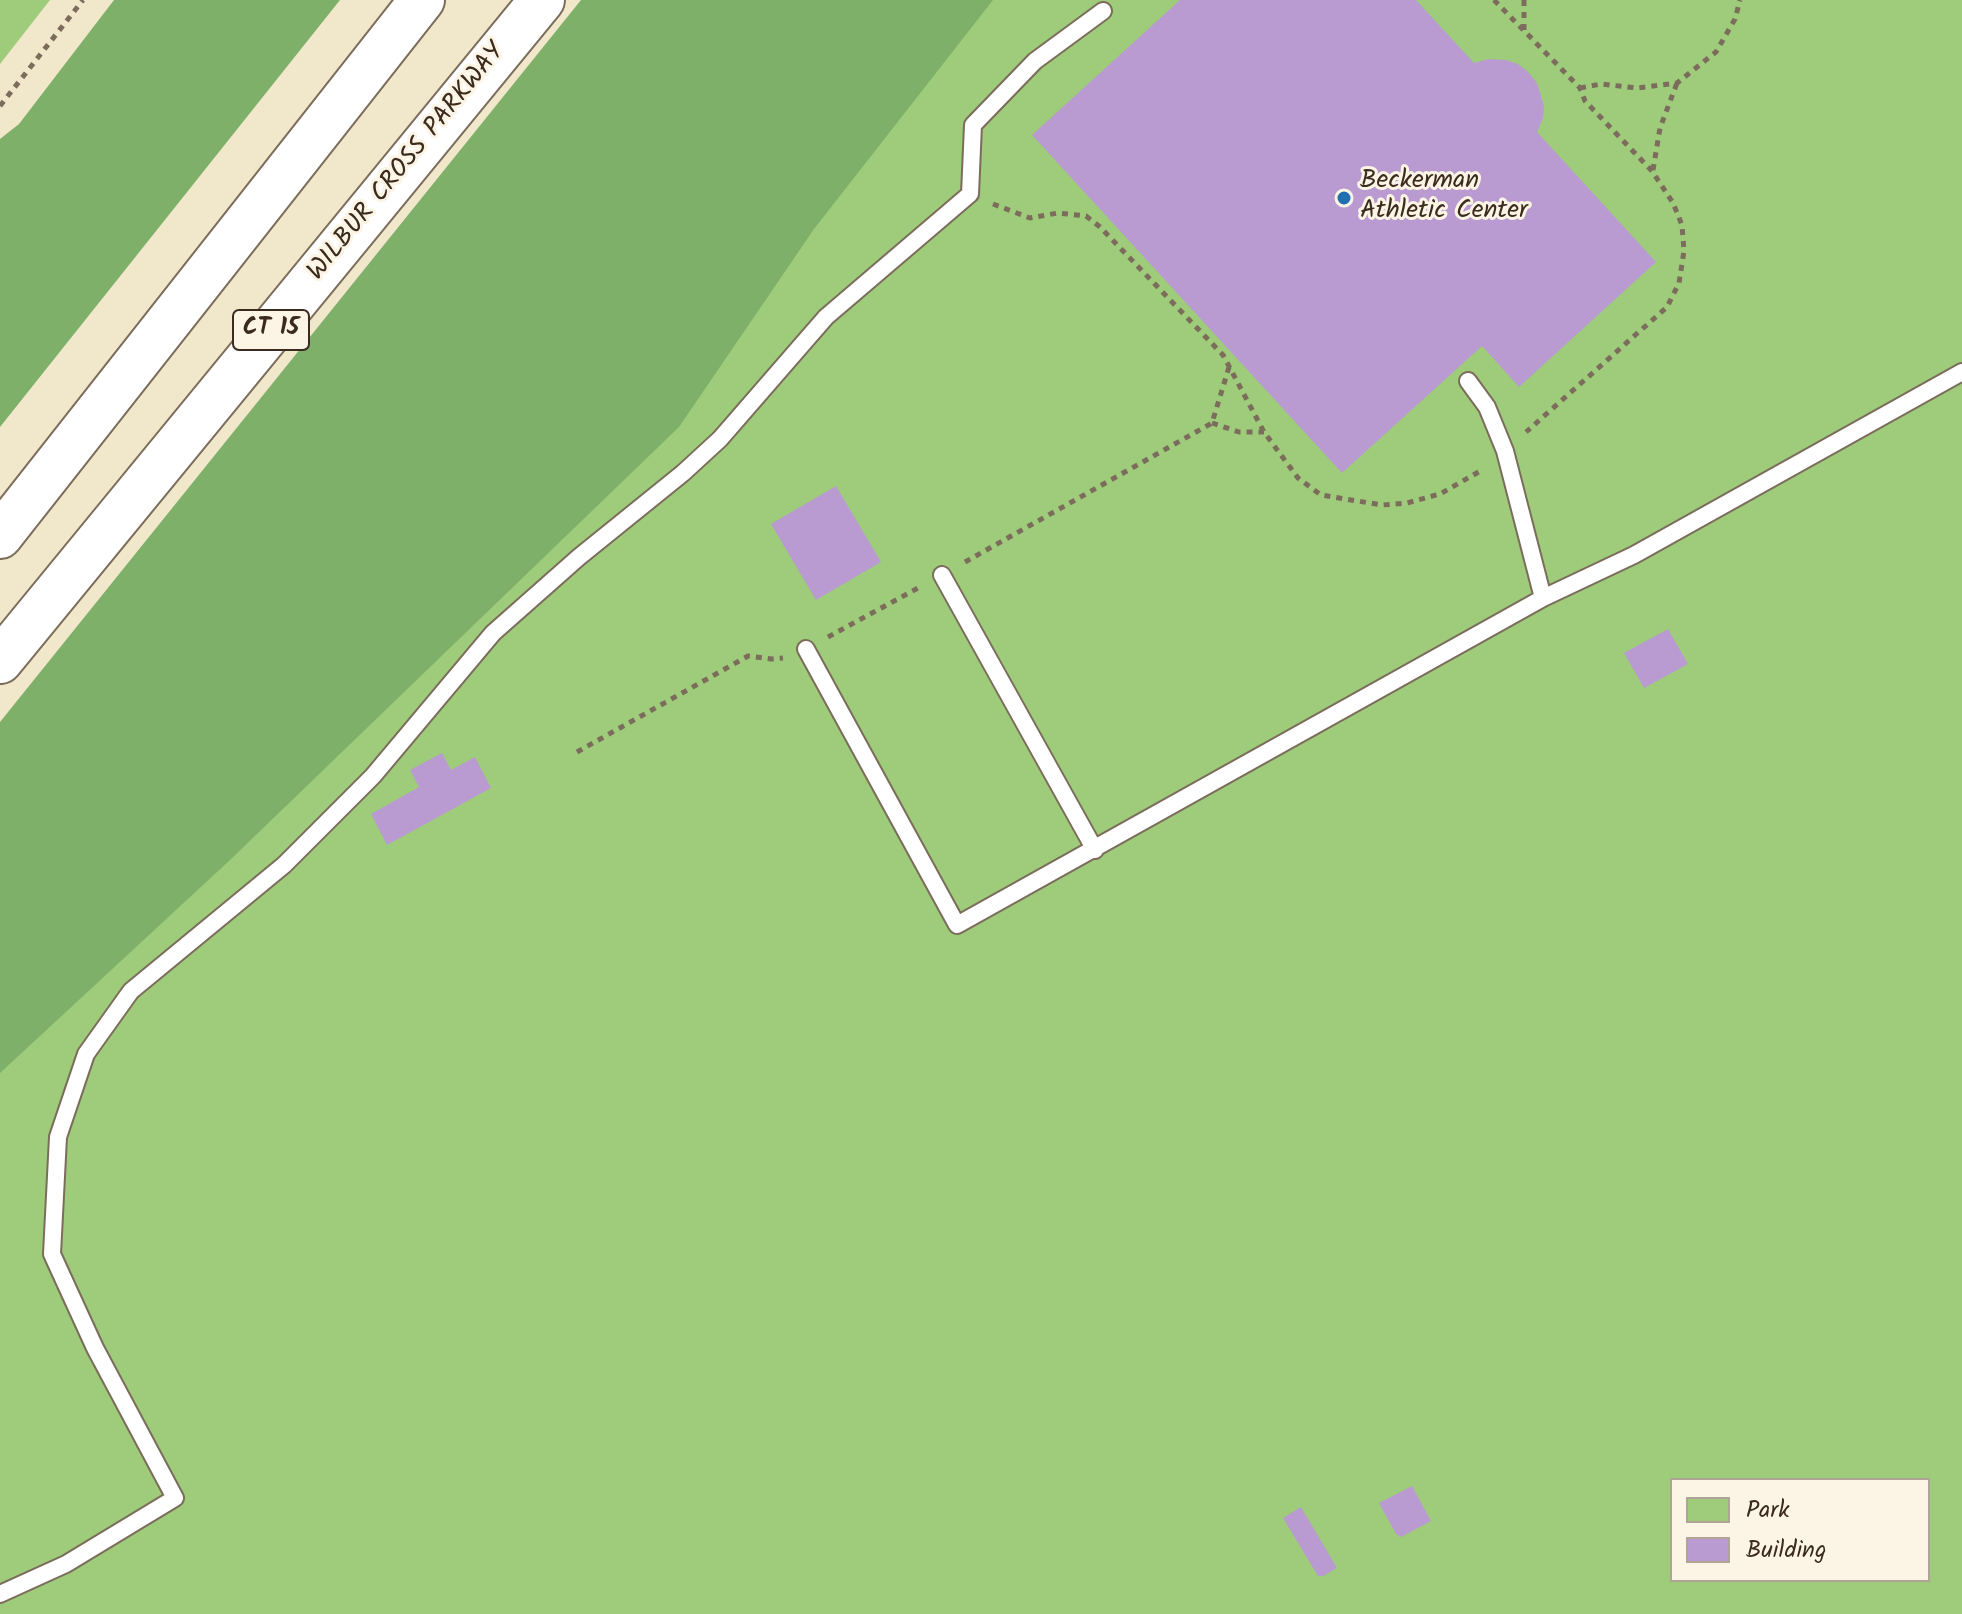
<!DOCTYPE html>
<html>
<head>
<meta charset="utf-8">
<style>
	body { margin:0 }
	#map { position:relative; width:1962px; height:1614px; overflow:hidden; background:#f1e8cc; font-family:Kalam,sans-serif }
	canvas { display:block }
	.legend { position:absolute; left:1670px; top:1478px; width:260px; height:104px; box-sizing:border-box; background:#fcf5e5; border:2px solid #afa495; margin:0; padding:10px 14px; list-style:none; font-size:24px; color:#3b2a1e }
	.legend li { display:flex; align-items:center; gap:16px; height:40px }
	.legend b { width:40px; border:2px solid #afa495 }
</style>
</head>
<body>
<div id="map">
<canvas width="1962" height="1614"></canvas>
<ul class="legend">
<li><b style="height:22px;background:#9ecc7a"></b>Park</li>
<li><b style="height:22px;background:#b99bd2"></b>Building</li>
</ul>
</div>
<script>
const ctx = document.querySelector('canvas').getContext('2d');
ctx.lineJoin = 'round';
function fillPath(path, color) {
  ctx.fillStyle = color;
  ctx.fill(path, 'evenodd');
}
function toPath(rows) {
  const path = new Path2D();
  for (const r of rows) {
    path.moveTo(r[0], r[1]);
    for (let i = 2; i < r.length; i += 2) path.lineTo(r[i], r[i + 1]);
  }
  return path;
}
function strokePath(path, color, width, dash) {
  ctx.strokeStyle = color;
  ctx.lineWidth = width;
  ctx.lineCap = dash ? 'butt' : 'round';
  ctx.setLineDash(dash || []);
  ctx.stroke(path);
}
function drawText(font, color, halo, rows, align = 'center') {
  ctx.font = font + ' Kalam,sans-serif';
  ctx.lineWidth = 6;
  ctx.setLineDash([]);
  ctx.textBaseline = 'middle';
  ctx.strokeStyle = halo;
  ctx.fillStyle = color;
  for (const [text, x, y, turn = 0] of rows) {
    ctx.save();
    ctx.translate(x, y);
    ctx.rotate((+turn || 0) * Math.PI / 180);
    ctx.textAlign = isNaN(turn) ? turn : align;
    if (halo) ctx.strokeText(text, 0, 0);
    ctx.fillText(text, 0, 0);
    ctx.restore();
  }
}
fillPath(toPath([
	[0,0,50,0,0,64],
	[778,0,1962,0,1962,1614,0,1614,0,866],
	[1672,1480,1928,1480,1928,1580,1672,1580]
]), '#9ecc7a');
fillPath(toPath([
	[114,0,340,0,0,427,0,139,19,124],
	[581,0,993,0,814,229,679,427,230,860,0,1073,0,722]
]), '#7eb06a');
fillPath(toPath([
	[1180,0,1416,0,1474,63,1489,59,1506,60,1518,64,1528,72,1537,83,1544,106,1543,118,1537,132,1656,262,1519,387,1482,346,1342,473,1032,135],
	[836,486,881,562,816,600,771,524],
	[1668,629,1688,664,1644,688,1624,653],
	[442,753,451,770,475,757,491,788,387,845,371,814,419,787,410,770],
	[1412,1486,1431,1521,1401,1537,1396,1534,1379,1503],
	[1301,1507,1337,1568,1323,1576,1318,1576,1283,1518]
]), '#b99bd2');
const lane = toPath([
	[1468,381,1487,407,1505,451,1543,598],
	[942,575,1095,850],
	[806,649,957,925,1543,598,1634,555,1962,372],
	[0,1594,66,1564,175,1498,95,1348,52,1254,58,1137,86,1054,131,991,284,865,373,776,493,633,579,557,683,473,720,439,826,317,970,194,973,125,1035,61,1103,11]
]);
const highway = toPath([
	[0,536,422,0],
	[0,661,542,0]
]);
strokePath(lane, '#7b6c5b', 20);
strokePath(highway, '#7b6c5b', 48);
strokePath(toPath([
	[1494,0,1580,88,1585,101,1652,171,1673,203,1682,225,1684,251,1679,283,1667,307,1526,432],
	[1524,0,1524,31],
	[1580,88,1601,84,1637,88,1677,83,1716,52,1735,19,1740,0],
	[0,106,83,0],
	[1653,170,1660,128,1677,83],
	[993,204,1030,218,1058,213,1086,216,1100,227,1223,355,1264,432,1298,478,1321,495,1382,505,1407,503,1440,494,1482,470],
	[1212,423,1239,432,1264,432],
	[965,562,1212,423,1229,367],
	[828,637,918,588],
	[577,752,748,656,771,659,783,658]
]), '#7b6c5b', 5, [6, 6]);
strokePath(lane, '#fff', 16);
strokePath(highway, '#fff', 44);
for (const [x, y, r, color] of [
	[1344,198,8,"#1f6fb2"]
]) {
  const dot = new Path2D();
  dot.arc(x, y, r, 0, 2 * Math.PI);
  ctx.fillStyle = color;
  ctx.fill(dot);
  strokePath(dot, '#fcf5e5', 3);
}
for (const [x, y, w] of [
	[271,330,76]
]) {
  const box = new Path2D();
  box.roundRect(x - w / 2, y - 20, w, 40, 6);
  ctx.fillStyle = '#fcf5e5';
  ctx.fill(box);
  strokePath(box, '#3b2a1e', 2);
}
drawText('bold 24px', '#3b2a1e', null, [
	["CT 15",271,330]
]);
drawText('26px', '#3b2a1e', '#fcf5e5', [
	["WILBUR CROSS PARKWAY",408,163,-51]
]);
drawText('26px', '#3b2a1e', '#fcf5e5', [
	["Beckerman",1360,183],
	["Athletic Center",1360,213]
], 'left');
</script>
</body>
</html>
